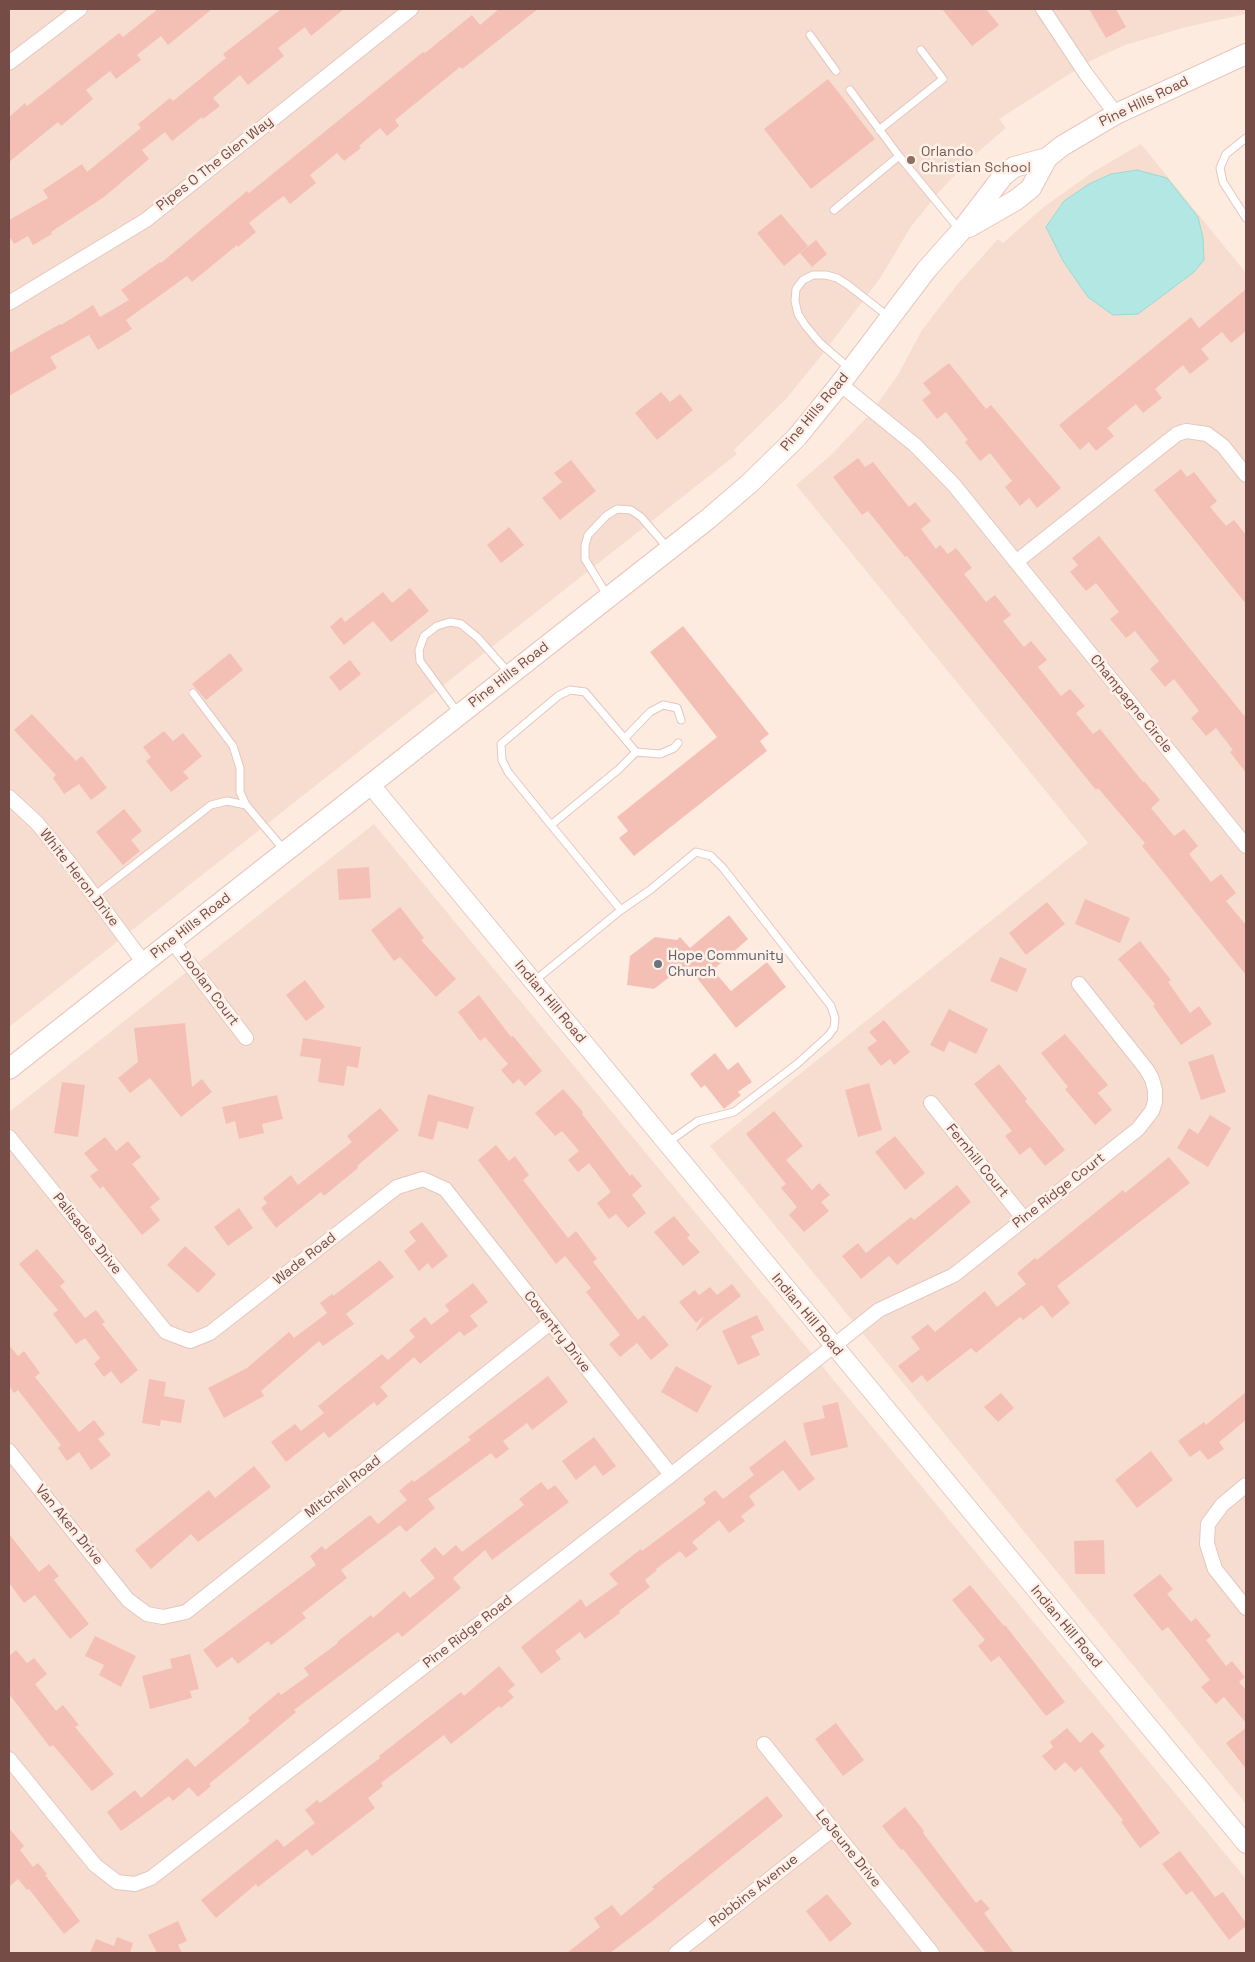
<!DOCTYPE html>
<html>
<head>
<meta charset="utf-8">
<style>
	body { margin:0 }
	#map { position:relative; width:1255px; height:1962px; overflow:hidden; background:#fdebdf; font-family:"Space Grotesk",sans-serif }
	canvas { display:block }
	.frame { position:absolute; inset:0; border:10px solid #754c46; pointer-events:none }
</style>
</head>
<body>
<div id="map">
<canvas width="1255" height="1962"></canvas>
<div class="frame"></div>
</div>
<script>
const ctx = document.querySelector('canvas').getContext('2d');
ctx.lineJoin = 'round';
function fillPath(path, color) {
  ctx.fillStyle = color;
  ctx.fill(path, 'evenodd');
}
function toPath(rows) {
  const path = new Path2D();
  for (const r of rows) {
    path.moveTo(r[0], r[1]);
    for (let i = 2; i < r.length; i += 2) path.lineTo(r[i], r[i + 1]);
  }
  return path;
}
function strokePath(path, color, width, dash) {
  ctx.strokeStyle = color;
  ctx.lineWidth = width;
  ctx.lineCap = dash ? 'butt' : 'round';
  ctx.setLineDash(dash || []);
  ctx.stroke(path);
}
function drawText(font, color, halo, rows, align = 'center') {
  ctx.font = font + ' "Space Grotesk",sans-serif';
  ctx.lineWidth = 5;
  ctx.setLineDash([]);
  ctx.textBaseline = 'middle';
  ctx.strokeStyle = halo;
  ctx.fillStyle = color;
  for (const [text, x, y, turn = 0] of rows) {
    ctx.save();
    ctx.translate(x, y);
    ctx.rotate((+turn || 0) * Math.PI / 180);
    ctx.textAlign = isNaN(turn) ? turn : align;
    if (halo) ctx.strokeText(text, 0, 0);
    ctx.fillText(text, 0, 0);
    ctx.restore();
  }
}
fillPath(toPath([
	[9,9,1246,9,1246,14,1186,27,1125,45,1090,61,999,119,1006,128,972,157,938,193,910,228,881,277,821,356,786,399,734,450,737,454,9,1027],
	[1141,144,1246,273,1246,1804,710,1146,1088,843,796,485,830,456,869,415,898,375,922,330,956,286,998,239,1003,243,1045,206,1093,172],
	[374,824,1246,1879,1246,1953,9,1953,9,1112]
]), '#f7ddd0');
const water = toPath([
	[1137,170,1167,178,1198,217,1203,238,1204,260,1194,272,1138,314,1113,315,1088,297,1063,261,1046,227,1064,201,1089,184,1111,174,1137,170]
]);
fillPath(water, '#b3e7e3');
strokePath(water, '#99dad5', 1);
fillPath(toPath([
	[158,9,212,9,168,45,161,36,137,55,141,60,116,79,110,71,86,90,93,99,61,126,58,122,9,162,9,117,25,103,27,106,119,33,123,37],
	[281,9,344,9,311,36,305,27,278,48,284,56,248,85,240,75,213,98,220,106,203,119,202,117,172,141,165,132,142,150,149,159,104,197,51,232,52,234,33,245,28,236,14,244,9,236,9,220,48,198,43,190,82,164,87,172,141,128,138,124,170,98,173,101,226,58,223,54],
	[499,9,538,9,462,69,460,67,395,120,399,126,387,136,380,128,359,146,361,148,344,161,337,153,310,175,316,183,290,204,284,196,274,203,249,223,256,232,238,247,237,245,192,282,187,276,126,320,132,329,98,350,89,335,50,357,57,368,9,396,9,353,60,324,61,325,93,305,100,317,129,300,121,290,160,262,161,263,247,191,249,193,423,52,425,53,472,15,480,25],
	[942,9,986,9,999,25,972,46],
	[1089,9,1116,9,1126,27,1106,38],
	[828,79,875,139,811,189,764,129],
	[781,214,808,246,784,266,757,233],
	[816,240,827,254,812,267,800,253],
	[1246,289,1246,331,1231,343,1222,332,1201,349,1209,359,1190,374,1183,365,1155,389,1162,398,1143,413,1136,404,1107,428,1114,436,1096,451,1089,442,1080,450,1059,425,1191,317,1199,328],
	[949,363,986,409,991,405,1061,488,1037,508,1029,498,1020,506,1005,487,1012,481,990,453,980,461,965,442,968,440,946,412,937,419,922,400,931,393,923,383],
	[661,392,670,402,680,394,693,410,657,440,635,413],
	[858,458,865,467,873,462,909,507,915,502,931,521,921,529,936,549,940,545,948,554,956,548,972,568,964,574,986,602,995,595,1011,615,1003,621,1024,647,1031,641,1047,660,1038,667,1061,696,1070,689,1085,706,1076,713,1093,734,1100,729,1143,782,1144,781,1160,800,1151,808,1174,836,1184,829,1198,846,1189,854,1211,882,1221,874,1236,893,1226,901,1246,925,1246,975,1142,846,1145,843,1098,788,1096,790,907,556,905,557,868,511,862,515,833,477],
	[571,460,596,491,560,520,542,498,562,482,554,473],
	[1181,469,1187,477,1194,472,1217,501,1210,507,1226,526,1234,520,1246,535,1246,604,1154,490],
	[509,527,524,545,501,563,487,545],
	[1099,536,1246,718,1246,773,1230,752,1233,750,1216,728,1206,736,1191,718,1199,711,1174,679,1165,687,1150,669,1159,661,1135,631,1126,638,1110,619,1119,612,1096,583,1086,591,1070,572,1078,565,1072,558],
	[410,588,429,611,391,642,373,621,344,645,330,627,341,617,345,622,383,592,392,603],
	[683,626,769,734,760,741,767,751,634,856,619,838,628,831,617,817,717,737,650,652],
	[230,653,243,670,206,700,192,684],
	[350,660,361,674,340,691,329,677],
	[32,714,76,761,82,756,107,788,91,800,79,784,64,794,53,778,56,775,14,730],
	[164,731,173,741,183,733,202,756,183,772,189,778,171,792,146,761,151,757,143,747],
	[124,809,142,831,131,840,140,851,123,865,96,832],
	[369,867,371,898,339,900,337,869],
	[1085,899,1130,918,1120,943,1075,924],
	[1047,902,1065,924,1026,955,1009,933],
	[400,907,424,938,421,940,456,979,436,997,400,957,394,961,371,930],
	[729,915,748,939,713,970,731,991,767,962,786,987,736,1028,690,969,685,973,681,968,654,989,627,985,630,956,655,937,677,940,680,937,690,948],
	[1140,941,1171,980,1168,982,1190,1013,1199,1006,1212,1024,1181,1045,1153,1006,1155,1004,1118,959],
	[1000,957,1027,969,1017,992,990,981],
	[305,980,325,1007,306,1021,286,995],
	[479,995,511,1037,513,1036,542,1071,525,1086,519,1079,513,1084,501,1070,508,1064,485,1037,480,1041,458,1012],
	[949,1009,988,1029,976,1054,949,1041,944,1052,930,1045],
	[884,1020,910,1052,894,1065,890,1059,881,1066,867,1048,877,1041,869,1032],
	[185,1023,192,1087,202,1079,212,1092,181,1117,150,1078,130,1093,118,1078,138,1062,134,1028],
	[1065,1034,1108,1085,1098,1093,1112,1110,1095,1125,1065,1089,1068,1087,1041,1053],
	[303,1038,361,1047,358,1068,347,1066,344,1086,318,1082,321,1059,300,1056],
	[715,1053,728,1070,738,1062,752,1082,738,1092,741,1095,724,1109,705,1085,701,1088,690,1074],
	[1213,1054,1226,1092,1201,1100,1188,1062],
	[999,1064,1027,1099,1025,1101,1065,1150,1045,1166,1030,1147,1020,1155,1005,1136,1012,1131,974,1084],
	[62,1082,85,1085,78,1137,54,1133],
	[869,1083,882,1130,858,1137,845,1090],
	[563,1089,583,1112,582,1114,630,1176,632,1174,642,1186,632,1195,646,1213,628,1228,616,1214,609,1219,597,1203,611,1192,589,1163,578,1172,568,1160,579,1151,562,1131,555,1136,535,1113],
	[428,1094,474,1107,468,1129,438,1121,433,1140,418,1136],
	[277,1095,283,1119,262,1124,264,1133,239,1139,235,1121,226,1124,222,1107],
	[380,1108,399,1130,357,1166,358,1168,324,1196,321,1192,276,1228,261,1208,267,1203,263,1198,291,1175,298,1185,352,1142,347,1136],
	[774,1111,803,1146,786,1160,812,1190,819,1183,830,1195,821,1202,829,1211,804,1232,789,1215,797,1207,781,1188,786,1184,746,1134],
	[1210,1115,1231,1128,1208,1167,1177,1148,1189,1128,1198,1134],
	[895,1136,925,1173,905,1190,875,1152],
	[105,1137,116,1151,128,1141,141,1157,132,1164,160,1199,150,1207,160,1220,142,1235,103,1186,100,1189,90,1176,98,1170,84,1153],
	[496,1145,509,1161,515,1156,529,1175,523,1180,568,1238,576,1231,597,1259,593,1262,638,1320,644,1315,669,1345,651,1360,637,1343,620,1357,609,1344,620,1335,586,1292,591,1288,565,1256,556,1264,478,1160],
	[1169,1157,1190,1183,1057,1286,1070,1303,1052,1318,1042,1305,1023,1320,1020,1317,976,1353,971,1348,927,1382,922,1375,912,1383,898,1366,920,1349,911,1337,928,1324,935,1332,985,1291,997,1307,1026,1284,1017,1273,1035,1258,1037,1260,1123,1190,1125,1193],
	[957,1185,971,1202,897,1265,889,1256,861,1279,842,1256,858,1243,866,1253,911,1217,914,1220],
	[239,1208,253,1228,228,1246,214,1227],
	[674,1216,690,1235,687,1238,700,1252,683,1266,654,1232],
	[422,1222,448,1256,432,1269,428,1263,419,1271,404,1251,416,1241,409,1232],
	[185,1246,216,1274,198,1293,167,1265],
	[37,1249,65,1282,60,1286,85,1318,96,1310,105,1322,102,1324,138,1370,121,1384,111,1371,104,1377,94,1364,100,1358,85,1338,76,1344,53,1314,58,1310,19,1264],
	[380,1260,394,1277,346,1314,354,1324,323,1346,319,1341,261,1391,264,1396,224,1418,208,1388,247,1368,289,1332,294,1338,327,1313,320,1303,332,1294,333,1296],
	[473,1283,488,1302,470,1316,478,1326,464,1336,460,1331,420,1364,414,1357,380,1387,388,1396,377,1406,374,1402,329,1438,324,1432,286,1462,271,1442,295,1424,301,1431,324,1413,318,1406,382,1354,388,1360,415,1337,409,1330,425,1317,431,1325,449,1311,445,1305],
	[732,1284,741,1296,695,1332,704,1316,696,1323,679,1302,695,1290,699,1295,710,1287,717,1295],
	[757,1315,764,1330,751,1336,760,1355,738,1365,722,1331],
	[9,1345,18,1356,24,1351,40,1373,35,1377,79,1432,94,1420,105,1434,98,1439,111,1455,91,1470,79,1452,67,1461,58,1448,61,1445,18,1390,14,1393,9,1386],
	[676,1366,712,1386,697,1413,661,1392],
	[548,1376,568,1402,532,1430,527,1423,503,1441,509,1449,496,1459,491,1453,428,1499,435,1508,406,1532,400,1525,341,1570,347,1578,302,1613,306,1618,271,1645,268,1641,238,1664,232,1657,217,1668,203,1650,316,1565,310,1556,322,1546,325,1550,370,1515,378,1524,407,1500,399,1491,412,1480,414,1482,471,1440,468,1437],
	[149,1379,166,1382,164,1396,185,1400,181,1423,161,1420,160,1426,142,1423],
	[1246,1392,1246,1420,1219,1442,1224,1449,1208,1460,1200,1450,1190,1457,1178,1441,1204,1422,1206,1425],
	[1001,1393,1014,1408,998,1422,984,1407],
	[838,1402,848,1447,811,1456,803,1423,825,1418,822,1406],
	[594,1437,616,1466,603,1476,595,1465,576,1480,562,1461],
	[785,1440,815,1479,799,1491,783,1470,749,1496,755,1505,741,1516,745,1521,729,1533,719,1520,692,1542,698,1549,686,1558,680,1551,656,1569,657,1570,645,1580,650,1587,619,1611,620,1613,585,1639,580,1632,555,1651,561,1659,541,1674,521,1647,581,1599,586,1607,618,1584,609,1574,641,1549,642,1551,706,1503,703,1499,715,1490,723,1499,754,1475,749,1468],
	[1151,1451,1173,1480,1137,1508,1115,1480],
	[254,1466,271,1487,198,1542,191,1534,151,1569,135,1550,209,1490,215,1498],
	[541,1482,548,1490,555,1485,569,1502,492,1560,485,1550,453,1578,461,1588,402,1637,398,1632,294,1710,296,1712,265,1738,209,1784,211,1786,198,1797,189,1787,173,1801,169,1796,121,1831,107,1812,135,1790,141,1798,187,1758,195,1767,250,1721,248,1718,279,1692,281,1695,309,1675,304,1668,338,1643,337,1642,371,1615,373,1618,404,1591,410,1598,435,1578,420,1560,435,1547,443,1556,456,1545,462,1552,524,1505,519,1499],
	[9,1534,39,1572,49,1564,59,1576,54,1580,89,1624,70,1639,35,1595,24,1603,9,1583],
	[1104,1540,1105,1574,1075,1574,1074,1541],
	[1160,1574,1173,1589,1167,1594,1191,1622,1196,1618,1211,1636,1206,1640,1226,1666,1232,1661,1245,1677,1239,1682,1246,1690,1246,1723,1224,1697,1216,1704,1201,1687,1210,1680,1168,1627,1162,1631,1133,1595],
	[970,1585,1004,1626,1005,1625,1065,1702,1046,1716,999,1656,991,1662,978,1646,985,1640,952,1600],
	[95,1636,136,1656,121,1687,99,1675,104,1665,85,1656],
	[16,1650,27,1663,34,1658,47,1674,35,1684,56,1711,63,1705,79,1725,75,1727,114,1774,92,1791,53,1745,50,1747,9,1694,9,1656],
	[190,1654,199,1689,190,1691,192,1698,150,1709,142,1676,172,1668,170,1659],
	[499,1666,515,1685,508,1691,514,1697,501,1708,499,1706,451,1744,444,1735,381,1783,383,1786,368,1798,375,1808,312,1856,307,1849,258,1887,256,1884,216,1918,201,1900,277,1839,284,1847,315,1823,305,1810,317,1800,320,1803,380,1758,379,1756,461,1692,464,1696],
	[836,1723,864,1760,843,1776,815,1739],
	[1067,1728,1080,1743,1092,1732,1105,1746,1099,1751,1160,1833,1140,1848,1121,1822,1123,1820,1081,1767,1075,1772,1065,1762,1055,1771,1042,1756,1053,1747,1050,1742],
	[1246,1728,1246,1769,1226,1743],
	[767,1796,783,1816,651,1922,610,1953,567,1953,600,1927,594,1918,612,1905,621,1916,654,1889,652,1887],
	[905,1807,924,1831,923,1833,976,1903,981,1899,990,1909,984,1913,1014,1953,986,1953,903,1849,901,1850,882,1826],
	[9,1828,24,1846,20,1850,33,1867,38,1863,47,1874,45,1875,80,1921,64,1934,29,1889,27,1890,18,1879,9,1887],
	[1180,1851,1215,1897,1223,1892,1246,1923,1246,1926,1229,1940,1192,1891,1186,1895,1162,1864],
	[827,1894,852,1924,830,1942,806,1911],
	[178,1921,187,1941,178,1945,182,1953,157,1953,148,1935],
	[117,1937,133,1943,130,1953,90,1953,96,1939,114,1946]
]), '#f4c0b5');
const service = toPath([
	[810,35,836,71],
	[850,90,899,156],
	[879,130,943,79,921,50],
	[1246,138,1226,154,1220,168,1223,182,1246,218],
	[834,210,899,156,959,229],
	[849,368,820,343,805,325,798,314,795,301,796,289,803,280,813,275,826,275,837,278,848,285,889,317],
	[607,595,585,559,585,546,588,535,606,516,617,509,631,510,641,517,667,547],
	[193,693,233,746,240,768,240,792,246,805,285,851],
	[458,713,420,661,419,650,424,636,437,626,450,622,461,624,478,638,510,674],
	[625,738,650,712,663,705,677,708,681,720],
	[636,752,660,754,674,748,678,743],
	[94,896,211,805,227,801,246,805],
	[621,910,650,890,696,852,711,856,723,868,831,1006,835,1018,834,1028,828,1036,797,1064,734,1112,698,1121,667,1143],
	[533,982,621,910,551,825,508,772,502,760,501,744,558,696,570,690,585,692,636,752,619,769,551,825]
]);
const minor = toPath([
	[1043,9,1086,74,1116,114],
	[9,63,80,9],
	[9,303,146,220,411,9],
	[840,384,915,445,954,485,1246,846],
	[1016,562,1177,434,1186,431,1207,434,1223,446,1246,475],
	[9,797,37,823,71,865,144,963],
	[172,941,246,1038],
	[931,1103,1024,1219],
	[9,1137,166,1332,190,1341,210,1333,397,1187,423,1179,445,1189,671,1475],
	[9,1451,128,1600,147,1614,163,1617,186,1612,550,1323],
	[1246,1485,1222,1505,1208,1524,1207,1544,1215,1569,1246,1608],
	[764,1744,932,1953],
	[9,1759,95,1865,117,1882,135,1884,151,1878,671,1475,879,1310,954,1275,1138,1129,1152,1111,1155,1102,1155,1090,1152,1079,1147,1070,1079,984],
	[676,1953,833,1829]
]);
const tertiary = toPath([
	[370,784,1246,1844]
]);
const secondary = toPath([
	[969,227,1016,200,1031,188,1047,158],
	[9,1069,708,519,750,483,797,437,840,384,927,269,961,231,1003,176,1014,167,1047,158,1062,146,1116,114,1246,54]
]);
strokePath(service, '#e4c7be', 9);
strokePath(minor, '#e4c7be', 16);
strokePath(tertiary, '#e4c7be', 20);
strokePath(secondary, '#e9c6bb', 22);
strokePath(service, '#fff', 7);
strokePath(minor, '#fff', 14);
strokePath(tertiary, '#fff', 18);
strokePath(secondary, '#fff', 20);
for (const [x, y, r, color] of [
	[911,160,5,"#8d6e63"],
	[658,964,5,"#6b7280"]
]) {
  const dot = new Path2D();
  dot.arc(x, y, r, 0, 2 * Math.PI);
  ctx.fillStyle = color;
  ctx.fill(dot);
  strokePath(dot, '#fff0e7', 2);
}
drawText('14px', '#754c46', '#fff0e7', [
	["Pine Hills Road",1144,102,-26],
	["Pipes O The Glen Way",215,164,-38],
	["Pine Hills Road",815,412,-50],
	["Pine Hills Road",509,675,-38],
	["Champagne Circle",1131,704,51],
	["White Heron Drive",79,878,52],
	["Pine Hills Road",191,926,-38],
	["Doolan Court",209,989,53],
	["Indian Hill Road",550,1002,50],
	["Fernhill Court",977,1161,51],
	["Pine Ridge Court",1059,1191,-38],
	["Palisades Drive",87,1234,51],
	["Wade Road",305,1259,-38],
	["Indian Hill Road",807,1315,50],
	["Coventry Drive",557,1332,52],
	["Mitchell Road",343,1487,-38],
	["Van Aken Drive",69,1525,51],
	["Indian Hill Road",1066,1627,50],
	["Pine Ridge Road",468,1632,-38],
	["LeJeune Drive",848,1849,51],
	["Robbins Avenue",754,1891,-38]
]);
drawText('14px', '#785e54', '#fff0e7', [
	["Orlando",921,152],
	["Christian School",921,168]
], 'left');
drawText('14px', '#5b616d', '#fff0e7', [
	["Hope Community",668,956],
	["Church",668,972]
], 'left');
</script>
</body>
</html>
